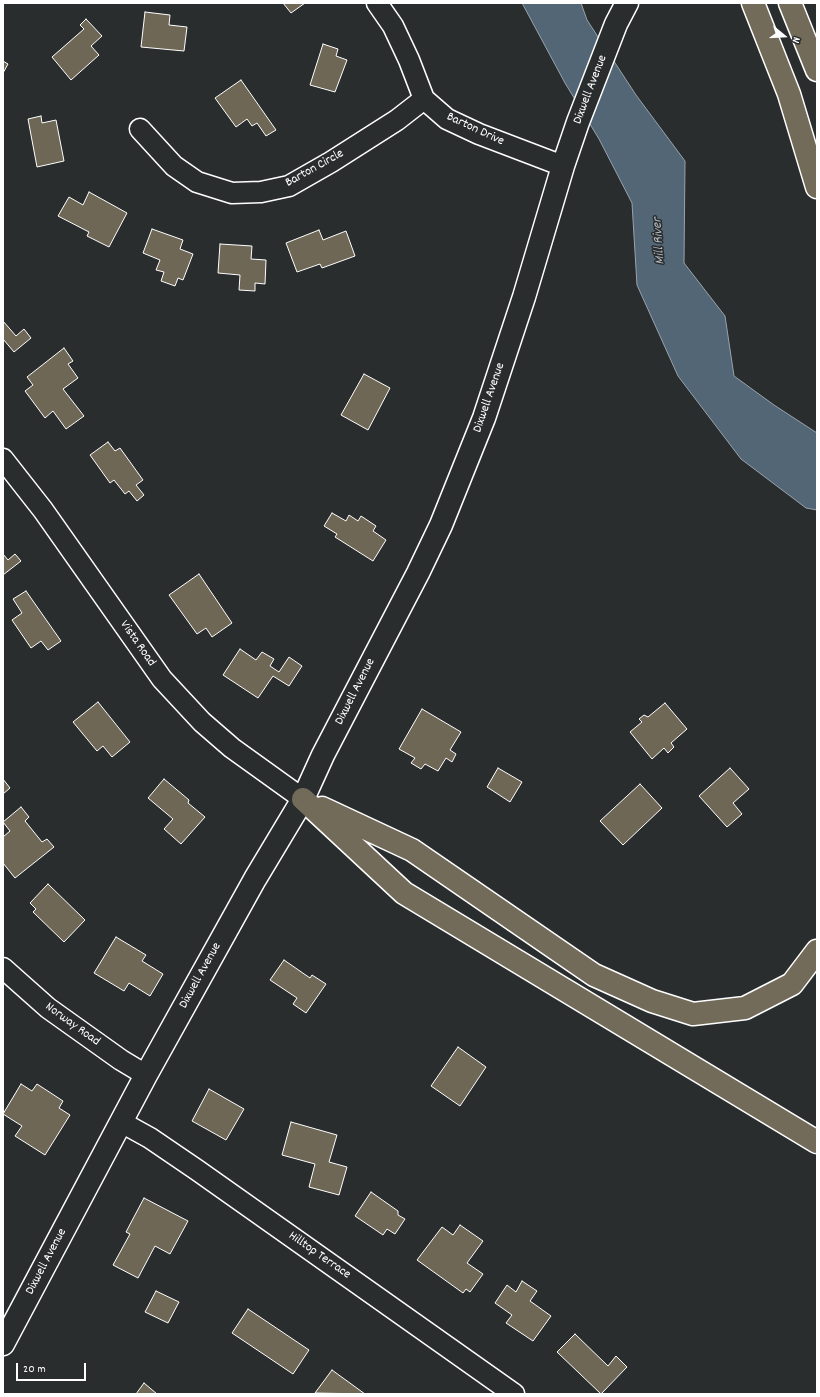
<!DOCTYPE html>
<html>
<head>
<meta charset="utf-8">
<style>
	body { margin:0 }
	#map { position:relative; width:820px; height:1397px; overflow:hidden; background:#2a2d2e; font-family:Dekko,sans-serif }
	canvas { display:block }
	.frame { position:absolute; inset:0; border:4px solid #fff; pointer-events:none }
	.north { position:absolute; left:764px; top:16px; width:40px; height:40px; -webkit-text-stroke:3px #2a2d2e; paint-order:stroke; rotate:108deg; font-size:11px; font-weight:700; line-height:16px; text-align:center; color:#fff }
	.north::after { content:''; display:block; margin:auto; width:14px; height:18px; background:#fff; clip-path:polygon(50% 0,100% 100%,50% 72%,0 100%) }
	.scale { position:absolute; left:16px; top:1363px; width:70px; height:18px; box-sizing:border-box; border:2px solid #fff; border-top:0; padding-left:5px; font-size:12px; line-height:14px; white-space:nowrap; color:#fff; -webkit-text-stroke:3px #2a2d2e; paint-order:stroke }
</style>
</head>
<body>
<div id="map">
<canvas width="820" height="1397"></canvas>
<div class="frame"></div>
<div class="north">N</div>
<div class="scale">20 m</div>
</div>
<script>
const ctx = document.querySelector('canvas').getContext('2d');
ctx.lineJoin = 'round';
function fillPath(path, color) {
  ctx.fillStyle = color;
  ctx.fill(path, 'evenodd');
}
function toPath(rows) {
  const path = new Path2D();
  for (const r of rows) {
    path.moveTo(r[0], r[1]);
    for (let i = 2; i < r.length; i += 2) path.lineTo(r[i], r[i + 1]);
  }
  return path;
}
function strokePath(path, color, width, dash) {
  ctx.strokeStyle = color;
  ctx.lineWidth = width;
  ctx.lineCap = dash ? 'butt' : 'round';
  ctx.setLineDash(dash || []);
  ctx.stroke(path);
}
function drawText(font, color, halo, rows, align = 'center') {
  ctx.font = font + ' Dekko,sans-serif';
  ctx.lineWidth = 3;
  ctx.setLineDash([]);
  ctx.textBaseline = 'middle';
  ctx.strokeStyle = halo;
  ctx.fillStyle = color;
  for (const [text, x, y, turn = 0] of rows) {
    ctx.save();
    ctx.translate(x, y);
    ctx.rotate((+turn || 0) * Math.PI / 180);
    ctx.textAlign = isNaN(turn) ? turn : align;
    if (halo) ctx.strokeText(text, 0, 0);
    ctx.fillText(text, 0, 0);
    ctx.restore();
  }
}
const water = toPath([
	[522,3,581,3,587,20,636,95,685,161,684,263,725,316,734,376,774,405,817,433,817,510,806,508,741,459,678,376,637,285,632,203,599,139,565,83,522,3]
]);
fillPath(water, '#536676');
strokePath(water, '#98a3ad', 1);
const building = toPath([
	[283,3,305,3,291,13,283,3],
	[145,12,170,15,169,25,187,27,184,51,141,47,145,12],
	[86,19,102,36,91,46,99,55,71,80,52,57,84,29,80,25,86,19],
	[323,44,338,49,336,56,347,60,335,92,310,85,323,44],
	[3,61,8,64,3,73,3,61],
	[241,80,276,130,266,136,257,123,252,126,247,119,236,127,215,98,241,80],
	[41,116,42,123,56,120,64,161,37,167,28,119,41,116],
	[89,192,127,213,109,247,87,236,89,232,58,216,69,197,83,205,89,192],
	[152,229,183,240,180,249,193,254,183,280,178,278,175,286,161,281,164,272,156,270,160,260,143,253,152,229],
	[319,230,323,240,346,231,355,256,322,268,320,264,297,272,286,243,319,230],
	[220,244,252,246,251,259,266,260,265,284,255,283,255,291,239,290,240,275,218,273,220,244],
	[3,321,16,336,24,329,31,338,14,352,3,339,3,321],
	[64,348,73,361,68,364,78,378,63,389,84,416,66,429,53,411,45,418,25,391,33,385,27,377,64,348],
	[364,374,390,388,368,430,341,415,364,374],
	[108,442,115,451,120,448,143,480,136,485,144,495,137,501,129,491,125,494,114,480,110,483,90,455,108,442],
	[332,513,346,521,349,515,358,521,361,516,376,526,373,531,386,540,373,561,335,537,337,534,324,526,332,513],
	[3,554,8,560,15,554,21,561,3,575,3,554],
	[199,574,232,623,212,637,206,628,197,634,169,595,199,574],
	[26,591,61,641,48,650,41,641,31,648,12,620,22,613,13,599,26,591],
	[240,649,256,660,262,652,274,659,270,666,279,672,289,657,302,666,289,686,273,676,258,698,223,675,240,649],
	[98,702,130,742,112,757,103,746,97,751,73,722,98,702],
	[665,703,687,729,671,743,674,747,668,753,664,748,652,759,630,732,642,722,639,719,644,715,648,717,665,703],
	[422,709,461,732,450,750,456,754,452,762,446,758,438,771,425,764,421,769,411,763,415,758,399,749,422,709],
	[498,768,522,782,510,802,487,787,498,768],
	[730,768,749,789,733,803,742,814,727,827,699,796,730,768],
	[3,779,10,788,3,794,3,779],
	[164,779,189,800,188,803,205,817,181,844,164,829,173,819,148,798,164,779],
	[640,784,662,808,623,845,600,821,640,784],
	[21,807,29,817,25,821,42,842,47,839,54,847,15,878,3,863,3,837,10,831,3,822,21,807],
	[48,884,85,920,64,942,33,912,36,909,30,903,48,884],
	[116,937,146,955,142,961,163,974,150,996,129,983,124,991,94,973,116,937],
	[284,960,310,978,312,975,326,984,306,1013,293,1004,297,998,270,980,284,960],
	[458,1047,486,1067,460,1106,431,1086,458,1047],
	[21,1084,32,1091,37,1084,63,1101,59,1108,70,1115,45,1155,15,1136,22,1126,3,1114,21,1084],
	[209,1089,244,1109,226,1140,192,1121,209,1089],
	[291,1122,337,1135,329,1162,347,1167,339,1195,309,1187,315,1164,282,1155,291,1122],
	[371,1192,398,1211,398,1215,405,1219,395,1234,387,1229,383,1235,355,1216,371,1192],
	[144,1198,188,1221,170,1254,155,1246,138,1278,113,1265,130,1234,126,1232,144,1198],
	[460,1225,483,1241,467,1263,483,1274,470,1292,466,1289,463,1293,417,1260,442,1227,453,1235,460,1225],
	[522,1281,537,1291,530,1301,551,1316,533,1341,506,1323,512,1315,495,1303,507,1285,516,1292,522,1281],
	[156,1291,179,1302,168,1323,145,1312,156,1291],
	[248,1309,309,1350,293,1374,232,1333,248,1309],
	[575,1334,608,1366,616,1356,627,1367,601,1394,557,1352,575,1334],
	[332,1370,365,1394,315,1393,332,1370],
	[144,1383,157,1394,136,1394,144,1383]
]);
fillPath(building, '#6e6756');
strokePath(building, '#fff', 1);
const street = toPath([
	[377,3,393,26,409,60,424,99,447,119,479,134,563,166],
	[140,129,174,166,197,182,232,193,261,192,289,186,331,162,397,120,424,99],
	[3,459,43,510,162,679,202,722,232,748,303,799],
	[3,968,48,1008,121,1060,146,1075],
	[121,1122,150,1138,197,1170,514,1394]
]);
const secondary = toPath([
	[3,1344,146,1075,255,879,303,799,323,755,418,573,441,525,484,418,524,297,563,166,578,122,616,24,627,3]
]);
const highway = toPath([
	[753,3,789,94,817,187],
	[790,3,817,70],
	[303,799,404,893,817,1142],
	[322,808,412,850,594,975,652,1001,693,1014,745,1008,792,984,817,951]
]);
strokePath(street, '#fff', 23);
strokePath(secondary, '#fff', 25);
strokePath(highway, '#fff', 25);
strokePath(street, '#2a2d2e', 20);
strokePath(secondary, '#2a2d2e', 22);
strokePath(highway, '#736b5a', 22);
drawText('13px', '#fff', '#2a2d2e', [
	["Dixwell Avenue",591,90,-69],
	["Barton Drive",475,130,25],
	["Barton Circle",315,169,-29],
	["Dixwell Avenue",490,398,-71],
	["Vista Road",137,644,55],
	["Dixwell Avenue",356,692,-63],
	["Dixwell Avenue",201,976,-61],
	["Norway Road",72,1025,36],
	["Hilltop Terrace",319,1256,35],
	["Dixwell Avenue",47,1262,-62]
]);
drawText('italic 14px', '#b2bac1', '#2a2d2e', [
	["Mill River",660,241,-94]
]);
</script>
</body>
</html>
